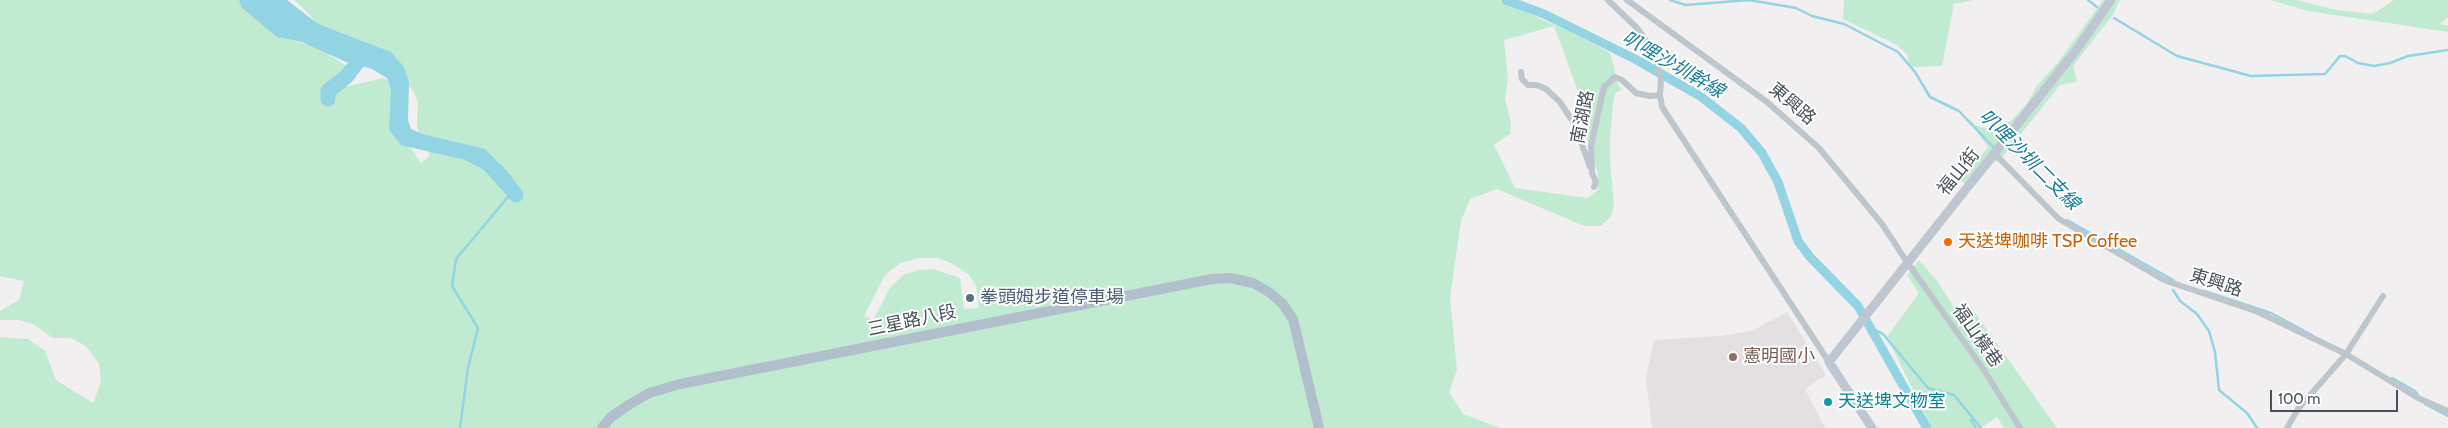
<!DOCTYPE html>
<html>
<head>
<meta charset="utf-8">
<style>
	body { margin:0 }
	#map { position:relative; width:2448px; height:428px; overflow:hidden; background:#f1efef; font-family:Cabin,sans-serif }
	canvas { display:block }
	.scale { position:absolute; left:2270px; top:390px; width:128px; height:22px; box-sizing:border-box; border:2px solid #48525b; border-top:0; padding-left:6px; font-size:15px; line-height:18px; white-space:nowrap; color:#48525b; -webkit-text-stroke:4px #fff; paint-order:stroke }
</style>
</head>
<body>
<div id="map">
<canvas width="2448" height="428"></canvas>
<div class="scale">100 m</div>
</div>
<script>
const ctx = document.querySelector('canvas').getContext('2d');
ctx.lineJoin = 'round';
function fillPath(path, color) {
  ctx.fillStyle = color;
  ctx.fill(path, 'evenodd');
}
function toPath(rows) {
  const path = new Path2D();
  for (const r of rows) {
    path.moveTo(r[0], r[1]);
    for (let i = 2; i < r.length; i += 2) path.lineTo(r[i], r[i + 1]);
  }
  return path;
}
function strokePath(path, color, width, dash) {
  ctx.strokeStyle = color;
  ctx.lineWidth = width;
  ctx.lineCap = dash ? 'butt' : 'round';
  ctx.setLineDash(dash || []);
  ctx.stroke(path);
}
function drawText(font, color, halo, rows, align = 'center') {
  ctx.font = font + ' Cabin,"Noto Sans TC",sans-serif';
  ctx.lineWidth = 4;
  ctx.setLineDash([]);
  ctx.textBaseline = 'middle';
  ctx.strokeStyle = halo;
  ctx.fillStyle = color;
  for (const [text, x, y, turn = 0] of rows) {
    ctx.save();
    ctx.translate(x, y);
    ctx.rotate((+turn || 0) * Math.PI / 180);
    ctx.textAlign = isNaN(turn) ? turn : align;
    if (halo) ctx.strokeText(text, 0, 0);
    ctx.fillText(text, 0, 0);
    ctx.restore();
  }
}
fillPath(toPath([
	[1787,312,1826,375,1805,389,1825,428,1652,428,1646,377,1654,340,1720,336,1752,331]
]), '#e2e0e0');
fillPath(toPath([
	[0,0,250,0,280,37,317,47,358,73,330,90,384,78,394,86,409,145,421,163,430,156,419,136,417,124,418,103,414,92,396,71,322,32,308,13,294,0,1499,0,1572,33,1610,53,1615,70,1615,77,1621,90,1615,93,1613,104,1610,137,1610,162,1614,206,1611,216,1601,226,1584,226,1497,189,1470,199,1461,221,1450,298,1457,370,1449,392,1463,414,1500,428,0,428,0,337,28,339,45,351,56,380,93,403,101,382,99,364,86,346,71,338,53,338,33,324,19,320,0,320,0,311,19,300,24,281,0,276],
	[1554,26,1578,91,1583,127,1598,174,1598,190,1588,198,1515,188,1494,145,1510,134,1511,123,1505,99,1508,79,1504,40],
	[918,258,938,258,953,264,968,274,976,285,979,308,964,309,960,278,933,269,919,270,903,275,890,288,873,320,864,316,884,277,891,270,901,263],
	[1844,0,1974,0,1954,4,1942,66,1910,67,1907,54,1897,45,1843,19],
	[2103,0,2120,0,2112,16,2073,66,2077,82,2060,85,2004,155,1998,162,1995,161,1972,189,1961,181,1988,147,1966,117,1975,125,1989,129,1995,129,2012,120,2028,102,2036,87,2059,61],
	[2270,0,2296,0,2336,10,2373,14,2394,0,2448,0,2448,17,2440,24,2448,26,2448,32,2308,11],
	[1919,260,1937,281,1957,312,1971,307,2057,428,2004,428,1997,417,1981,428,1932,428,1887,337,1919,293,1907,275]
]), '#c1ebd1');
fillPath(toPath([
	[239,0,287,0,318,24,391,52,404,67,409,82,408,120,411,129,422,134,485,149,513,178,504,192,484,170,465,160,401,145,389,130,391,89,387,78,372,69,346,62,302,42,277,37,242,8]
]), '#92d4e4');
strokePath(toPath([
	[1670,0,1686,5,1749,0,1796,8,1812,16,1844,24,1898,52,1915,72,1930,97,1959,111,1996,150],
	[2088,0,2097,7],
	[2114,18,2177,56,2251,76,2325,74,2340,56,2345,56,2358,63,2374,66,2390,63,2408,56,2448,50],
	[2067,220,2173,280],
	[2173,290,2180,301,2197,314,2209,331,2215,352,2219,390,2247,413,2257,428],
	[2204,291,2271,313,2312,335],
	[1870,327,1883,334,1928,388,1954,395,1981,428],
	[2392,378,2415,391,2418,395],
	[2425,404,2448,416],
	[1971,420,1976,428],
	[460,428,468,368,478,328,452,286,456,259,513,191]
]), '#92d4e4', 2.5);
strokePath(toPath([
	[1506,0,1544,14,1635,59,1700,96,1741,128,1762,153,1778,182,1798,241,1810,257,1858,306,1927,428]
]), '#92d4e4', 9);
strokePath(toPath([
	[328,99,328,91,347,76,360,59],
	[496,170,516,195]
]), '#92d4e4', 15);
strokePath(toPath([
	[1608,0,1637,28,1653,50,1661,78,1660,95,1662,107,1829,362],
	[1627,0,1767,102,1819,148,1882,224,1907,262,1984,370,2020,428],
	[1521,72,1522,79,1528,85,1537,85,1546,89,1560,102,1575,125,1590,167],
	[1995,154,2059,219,2164,280,2258,312,2346,354,2418,398,2448,411],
	[1594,187,1596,182,1592,173,1591,146,1604,87,1615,77,1622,80,1636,93,1650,96,1660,95],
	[2287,428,2298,409,2346,354,2383,296]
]), '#bec6cd', 6);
strokePath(toPath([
	[1872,428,1829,362,2077,49,2111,0]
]), '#bec7d1', 9);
strokePath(toPath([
	[602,428,611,417,630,404,649,393,680,384,1212,279,1230,278,1253,283,1269,292,1282,303,1293,319,1319,428]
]), '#b1becb', 10);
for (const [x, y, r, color] of [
	[1948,242,5,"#e8710a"],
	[970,298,5,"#5c6f8a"],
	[1733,357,5,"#8d6e63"],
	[1828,402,5,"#0f9aa8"]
]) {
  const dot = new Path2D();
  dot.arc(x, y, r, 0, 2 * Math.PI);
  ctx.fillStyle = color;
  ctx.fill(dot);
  strokePath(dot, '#fff', 2);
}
drawText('18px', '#48525b', '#fff', [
	["東興路",1792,104,40],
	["南湖路",1583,117,-79],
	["福山街",1959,172,-51],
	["東興路",2216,283,18],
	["三星路八段",912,321,-12],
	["福山橫巷",1977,336,55]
]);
drawText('18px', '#c56008', '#fff', [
	["天送埤咖啡 TSP Coffee",1958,242]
], 'left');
drawText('18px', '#4e5e75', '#fff', [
	["拳頭姆步道停車場",980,298]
], 'left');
drawText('18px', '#785e54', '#fff', [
	["憲明國小",1743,357]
], 'left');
drawText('18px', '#0d838f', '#fff', [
	["天送埤文物室",1838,402]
], 'left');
drawText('italic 19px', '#187d97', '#fff', [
	["叭哩沙圳幹線",1673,65,30],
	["叭哩沙圳二支線",2029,160,45]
]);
</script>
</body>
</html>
